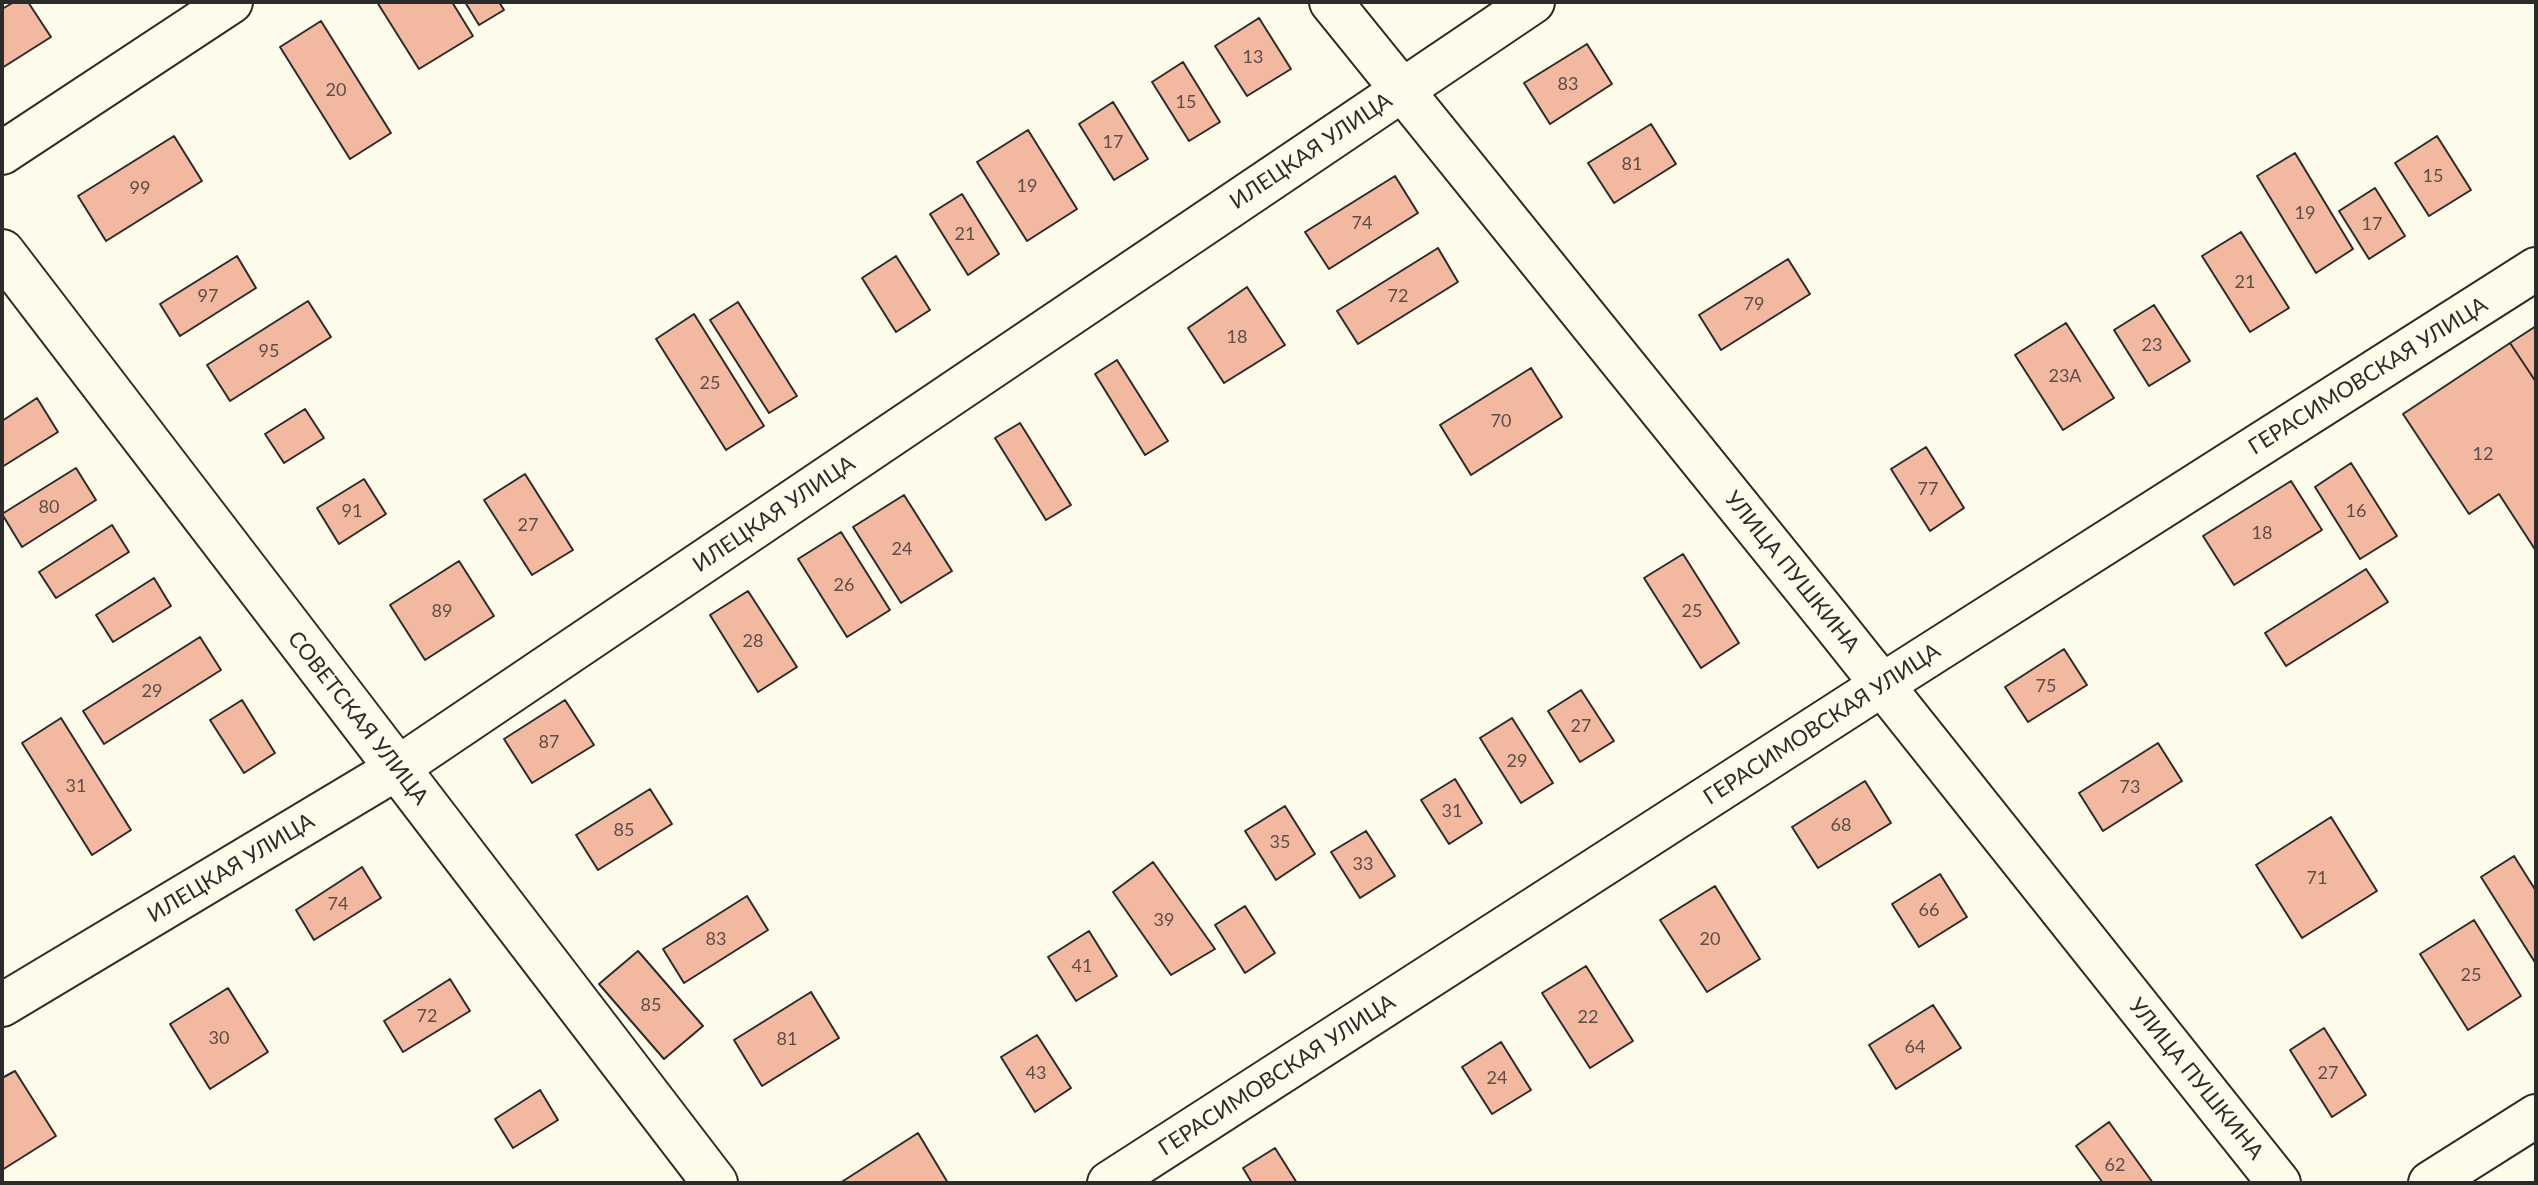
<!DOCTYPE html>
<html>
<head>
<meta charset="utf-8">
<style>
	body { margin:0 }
	#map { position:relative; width:2538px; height:1185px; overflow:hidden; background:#fdfbea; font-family:Lato,sans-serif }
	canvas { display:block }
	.frame { position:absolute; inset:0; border:4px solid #2b2b2b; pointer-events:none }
</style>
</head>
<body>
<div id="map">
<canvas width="2538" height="1185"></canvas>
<div class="frame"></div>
</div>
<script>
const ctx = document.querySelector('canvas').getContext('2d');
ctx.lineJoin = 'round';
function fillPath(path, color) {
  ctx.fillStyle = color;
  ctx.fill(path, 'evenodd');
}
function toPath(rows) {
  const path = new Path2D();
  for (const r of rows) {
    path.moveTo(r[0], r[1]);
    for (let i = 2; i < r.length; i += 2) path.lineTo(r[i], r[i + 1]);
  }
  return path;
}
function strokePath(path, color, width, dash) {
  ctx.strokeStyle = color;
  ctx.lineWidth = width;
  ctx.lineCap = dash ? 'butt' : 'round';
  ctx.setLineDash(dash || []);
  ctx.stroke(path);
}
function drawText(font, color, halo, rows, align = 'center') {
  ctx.font = font + ' Lato,sans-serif';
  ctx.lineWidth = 6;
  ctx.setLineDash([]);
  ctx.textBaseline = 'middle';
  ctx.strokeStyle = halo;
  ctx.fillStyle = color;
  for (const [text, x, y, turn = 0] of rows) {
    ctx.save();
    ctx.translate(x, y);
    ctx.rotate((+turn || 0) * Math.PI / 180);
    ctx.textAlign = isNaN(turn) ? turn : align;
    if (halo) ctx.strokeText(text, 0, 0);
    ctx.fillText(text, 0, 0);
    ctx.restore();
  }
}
const building = toPath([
	[14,2,28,2,51,37,2,68,2,9,14,2],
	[377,2,452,2,473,36,419,69,377,2],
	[465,2,499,2,504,10,479,25,465,2],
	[1259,18,1291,69,1247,96,1215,46,1259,18],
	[321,21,391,133,350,159,280,47,321,21],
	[1587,44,1612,84,1550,124,1524,83,1587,44],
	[1183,62,1220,122,1189,141,1152,82,1183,62],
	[1113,102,1148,159,1114,180,1079,124,1113,102],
	[1651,124,1676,164,1614,203,1588,163,1651,124],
	[1028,130,1077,209,1027,241,977,162,1028,130],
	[174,136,202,181,106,241,78,196,174,136],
	[2437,136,2471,190,2429,216,2395,163,2437,136],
	[2295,153,2353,249,2316,273,2257,176,2295,153],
	[1395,176,1418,213,1329,269,1305,232,1395,176],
	[2375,188,2405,236,2369,259,2339,211,2375,188],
	[962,194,999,254,968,275,930,214,962,194],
	[2241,232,2289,308,2250,332,2202,256,2241,232],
	[1438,248,1458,282,1358,344,1337,311,1438,248],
	[237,256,256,288,180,336,160,304,237,256],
	[896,256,930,310,896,332,862,278,896,256],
	[1788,259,1810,294,1721,350,1699,315,1788,259],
	[1247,287,1285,345,1224,383,1188,328,1247,287],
	[308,301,331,337,230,401,207,365,308,301],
	[738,302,797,396,769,413,710,320,738,302],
	[2154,305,2190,361,2149,386,2114,330,2154,305],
	[694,314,764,426,726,450,656,339,694,314],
	[2066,323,2114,398,2063,430,2015,355,2066,323],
	[2536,326,2536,382,2510,343,2536,326],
	[2510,343,2536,382,2536,551,2499,494,2469,514,2403,414,2510,343],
	[1117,360,1168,441,1145,455,1095,374,1117,360],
	[1531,368,1562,417,1471,475,1440,425,1531,368],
	[37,398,58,432,2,467,2,421,37,398],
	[305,409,324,438,284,463,265,434,305,409],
	[1020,423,1071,505,1046,520,995,438,1020,423],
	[1926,447,1964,508,1930,531,1891,469,1926,447],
	[2351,463,2397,536,2360,559,2315,487,2351,463],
	[76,468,96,500,22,547,2,514,76,468],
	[525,474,573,550,532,575,484,500,525,474],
	[364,479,386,514,339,544,317,508,364,479],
	[2291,481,2322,530,2234,585,2203,536,2291,481],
	[904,495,952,571,901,603,853,527,904,495],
	[112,525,129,552,56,598,39,572,112,525],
	[841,532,890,610,847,637,798,559,841,532],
	[1683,554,1739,643,1701,668,1644,578,1683,554],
	[459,561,494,616,425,660,390,605,459,561],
	[2366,569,2388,602,2286,666,2265,633,2366,569],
	[154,578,171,606,113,642,96,615,154,578],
	[748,591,797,667,758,692,710,615,748,591],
	[200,637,221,670,104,744,83,711,200,637],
	[2064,649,2087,685,2028,722,2005,687,2064,649],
	[1581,690,1614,741,1580,762,1548,711,1581,690],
	[242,700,275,753,244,773,210,720,242,700],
	[565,700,594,745,532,783,504,739,565,700],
	[61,718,131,830,92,855,22,743,61,718],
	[1512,718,1553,783,1521,803,1480,738,1512,718],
	[2158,743,2182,781,2103,831,2079,793,2158,743],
	[1455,779,1482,823,1449,844,1421,800,1455,779],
	[1865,781,1891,823,1818,868,1792,827,1865,781],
	[650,789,672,824,598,870,576,835,650,789],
	[1285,806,1315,854,1276,880,1245,831,1285,806],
	[2331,817,2377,891,2302,938,2256,865,2331,817],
	[1366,831,1395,876,1360,898,1331,852,1366,831],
	[2514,856,2536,891,2536,964,2481,877,2514,856],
	[1153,862,1215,949,1171,975,1113,892,1153,862],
	[362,867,381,898,314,940,296,910,362,867],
	[1940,874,1967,917,1919,947,1892,904,1940,874],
	[1715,886,1760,959,1707,992,1660,920,1715,886],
	[747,896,768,930,684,983,663,949,747,896],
	[1245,906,1275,953,1245,973,1215,925,1245,906],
	[2474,920,2521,996,2468,1030,2420,954,2474,920],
	[1089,931,1117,976,1076,1001,1048,957,1089,931],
	[638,951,703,1026,664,1059,599,984,638,951],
	[1586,966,1633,1041,1590,1068,1542,993,1586,966],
	[450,979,470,1011,403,1052,384,1021,450,979],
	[228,988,268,1052,210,1089,170,1024,228,988],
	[811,992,839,1038,762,1086,734,1040,811,992],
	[1933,1005,1961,1048,1896,1089,1869,1045,1933,1005],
	[2324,1028,2366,1095,2332,1117,2290,1050,2324,1028],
	[1037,1035,1071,1088,1035,1112,1001,1057,1037,1035],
	[1501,1042,1531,1090,1492,1114,1462,1067,1501,1042],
	[15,1071,56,1136,2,1170,2,1078,15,1071],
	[540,1090,558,1120,513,1148,495,1119,540,1090],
	[2109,1122,2153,1183,2103,1183,2076,1146,2109,1122],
	[918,1133,948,1183,840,1183,918,1133],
	[1275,1148,1297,1183,1252,1183,1243,1168,1275,1148]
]);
fillPath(building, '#f2b8a0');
strokePath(building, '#2b2b2b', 2);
const street = toPath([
	[1331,2,1833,623,2279,1183],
	[2,153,231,2],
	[2,1005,396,769,1533,2],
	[1109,1183,1882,685,2536,269],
	[2430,1183,2536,1116]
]);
const secondary = toPath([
	[2,252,715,1183]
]);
strokePath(street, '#2b2b2b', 46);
strokePath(secondary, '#2b2b2b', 48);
strokePath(street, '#fdfbea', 42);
strokePath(secondary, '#fdfbea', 44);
drawText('18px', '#5d4e48', null, [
	["13",1253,57],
	["83",1568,84],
	["20",336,90],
	["15",1186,102],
	["17",1113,142],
	["81",1632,164],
	["15",2433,176],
	["19",1027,186],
	["99",140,188],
	["19",2305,213],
	["74",1362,223],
	["17",2372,224],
	["21",965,234],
	["21",2245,282],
	["97",208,296],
	["72",1398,296],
	["79",1754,304],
	["18",1237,337],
	["23",2152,345],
	["95",269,351],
	["23А",2065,376],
	["25",710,383],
	["70",1501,421],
	["12",2483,454],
	["77",1928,489],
	["80",49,507],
	["91",352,511],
	["16",2356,511],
	["27",528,525],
	["18",2262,533],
	["24",902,549],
	["26",844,585],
	["89",442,611],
	["25",1692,611],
	["28",753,641],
	["75",2046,686],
	["29",152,691],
	["27",1581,726],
	["87",549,742],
	["29",1517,761],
	["31",76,786],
	["73",2130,787],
	["31",1452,811],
	["68",1841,825],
	["85",624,830],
	["35",1280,842],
	["33",1363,864],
	["71",2317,878],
	["74",338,904],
	["66",1929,910],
	["39",1164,920],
	["83",716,939],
	["20",1710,939],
	["41",1082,966],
	["25",2471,975],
	["85",651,1005],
	["72",427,1016],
	["22",1588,1017],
	["30",219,1038],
	["81",787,1039],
	["64",1915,1047],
	["43",1036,1073],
	["27",2328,1073],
	["24",1497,1078],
	["62",2115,1165]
]);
drawText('22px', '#2b2b2b', '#fdfbea', [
	["ИЛЕЦКАЯ УЛИЦА",1311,151,-34],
	["ГЕРАСИМОВСКАЯ УЛИЦА",2368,376,-32],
	["ИЛЕЦКАЯ УЛИЦА",774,514,-34],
	["УЛИЦА ПУШКИНА",1792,572,51],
	["СОВЕТСКАЯ УЛИЦА",358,718,52],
	["ГЕРАСИМОВСКАЯ УЛИЦА",1822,724,-33],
	["ИЛЕЦКАЯ УЛИЦА",231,868,-31],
	["ГЕРАСИМОВСКАЯ УЛИЦА",1277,1075,-33],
	["УЛИЦА ПУШКИНА",2196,1079,51]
]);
</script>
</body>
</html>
